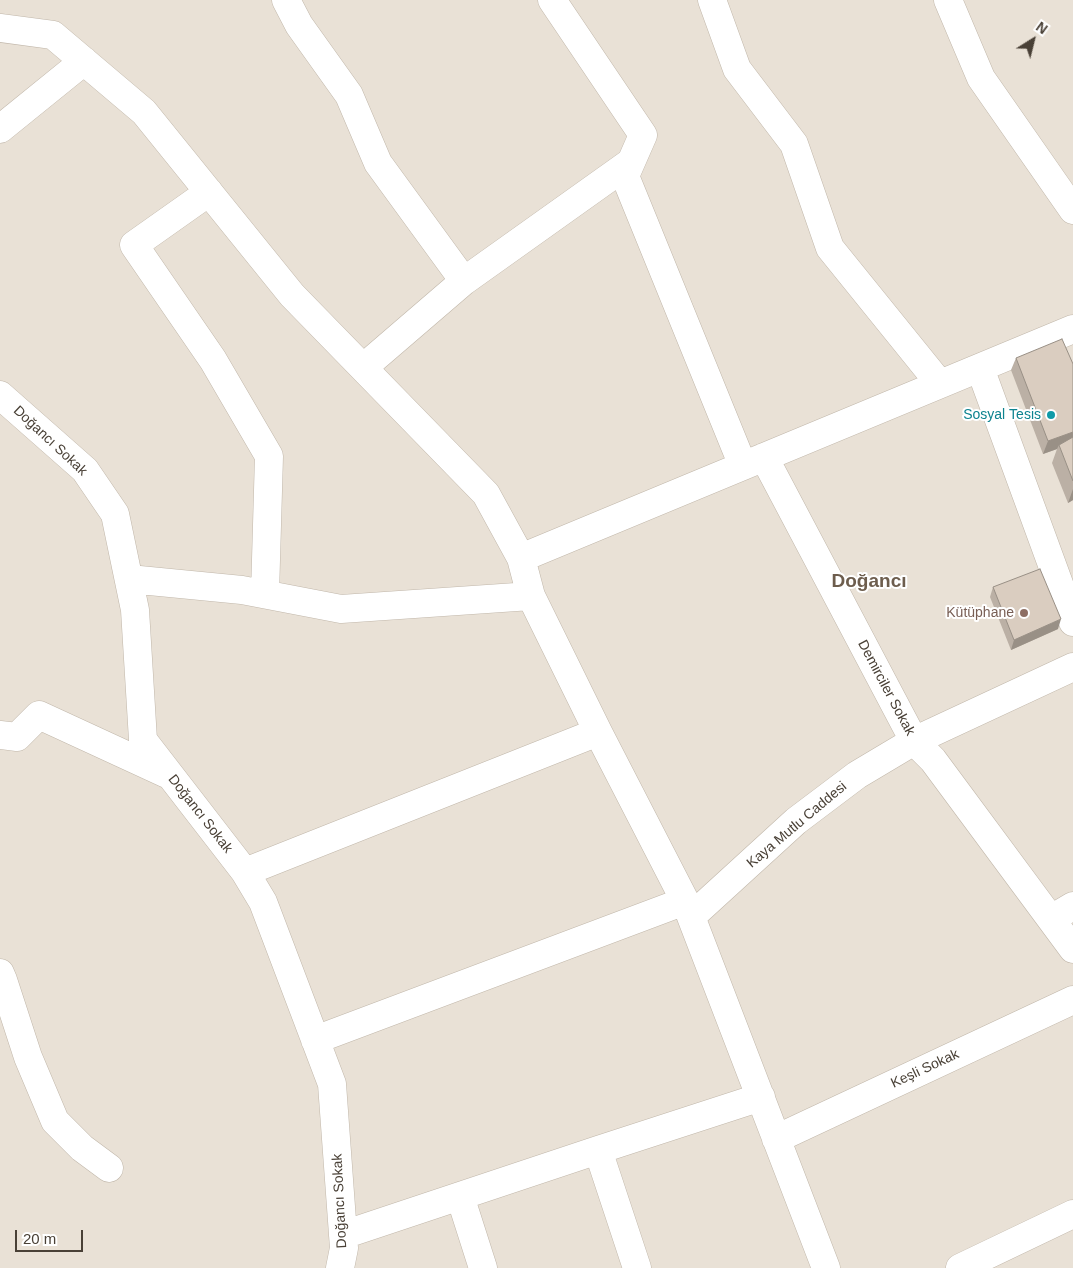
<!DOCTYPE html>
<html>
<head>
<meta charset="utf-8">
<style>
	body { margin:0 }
	#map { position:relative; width:1073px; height:1268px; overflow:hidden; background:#f5f0e8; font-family:Helvetica,sans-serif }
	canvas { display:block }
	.north { position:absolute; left:1008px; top:15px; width:50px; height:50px; -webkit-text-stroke:4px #fff; paint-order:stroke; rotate:36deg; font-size:14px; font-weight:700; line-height:20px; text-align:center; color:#494036 }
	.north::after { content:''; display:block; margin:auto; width:18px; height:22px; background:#494036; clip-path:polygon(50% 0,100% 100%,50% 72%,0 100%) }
	.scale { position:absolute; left:15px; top:1230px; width:68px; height:22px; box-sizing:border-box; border:2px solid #494036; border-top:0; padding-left:6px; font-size:15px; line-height:18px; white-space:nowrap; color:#494036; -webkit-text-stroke:4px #fff; paint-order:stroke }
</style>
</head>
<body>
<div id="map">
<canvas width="1073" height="1268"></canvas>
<div class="north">N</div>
<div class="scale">20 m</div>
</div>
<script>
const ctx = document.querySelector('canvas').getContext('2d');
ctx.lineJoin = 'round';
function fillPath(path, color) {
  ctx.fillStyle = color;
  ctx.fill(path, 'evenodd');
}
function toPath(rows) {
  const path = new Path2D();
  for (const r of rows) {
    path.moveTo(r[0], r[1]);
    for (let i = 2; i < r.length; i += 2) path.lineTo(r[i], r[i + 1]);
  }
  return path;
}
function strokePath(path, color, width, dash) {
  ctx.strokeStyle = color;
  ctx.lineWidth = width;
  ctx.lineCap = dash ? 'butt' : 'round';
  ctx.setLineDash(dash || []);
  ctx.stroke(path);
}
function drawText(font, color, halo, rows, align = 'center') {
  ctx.font = font + ' Helvetica,sans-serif';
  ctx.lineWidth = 4;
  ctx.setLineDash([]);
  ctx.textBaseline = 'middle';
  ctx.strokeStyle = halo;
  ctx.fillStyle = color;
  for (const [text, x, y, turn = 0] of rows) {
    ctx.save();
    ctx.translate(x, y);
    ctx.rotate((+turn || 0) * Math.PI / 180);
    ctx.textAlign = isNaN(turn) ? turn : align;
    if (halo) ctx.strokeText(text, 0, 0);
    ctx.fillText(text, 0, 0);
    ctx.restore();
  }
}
fillPath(toPath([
	[0,0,1073,0,1073,1268,0,1268]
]), '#e9e1d6');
const minor = toPath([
	[286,0,299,25,349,95,378,163,464,281,364,367],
	[552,0,643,135,625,176,743,466],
	[712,0,737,69,794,144,830,248,940,384],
	[948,0,981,78,1073,210],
	[0,28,53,35,144,112,292,295,486,494,521,558,1073,329],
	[0,129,84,61],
	[209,192,134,245,213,360,269,456,265,594],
	[464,281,631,162],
	[980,368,1073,622],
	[0,395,85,470,115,514,135,610,143,740,245,872,263,902,332,1084,344,1248,340,1268],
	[764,457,914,741,933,760,1073,949],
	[521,558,531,596,598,732,685,901,826,1268],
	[129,579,242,590,341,609,531,596],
	[0,735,17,737,39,715,167,774],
	[245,872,598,732],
	[692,916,796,821,857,775,914,741,1073,667],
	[1051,919,1073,906],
	[0,973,3,980,28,1057,55,1121,82,1148,109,1168],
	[315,1040,685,901],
	[776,1139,1073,1000],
	[598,1150,637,1268],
	[460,1196,483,1268],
	[343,1235,598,1150,761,1097],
	[960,1268,1073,1214]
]);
strokePath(minor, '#c1b7aa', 29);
strokePath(minor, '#fff', 28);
fillPath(toPath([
	[1016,358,1073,364,1073,500,1068,503,1052,463,1057,449,1043,454,1011,370],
	[993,587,1058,629,1011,650,990,597]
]), '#bbb0a5');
fillPath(toPath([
	[1073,432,1073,443,1059,445,1057,449,1043,454,1048,441],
	[1073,489,1073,500,1068,503],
	[1061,619,1058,629,1011,650,1014,640]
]), '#999086');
const building = toPath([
	[1062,339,1073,364,1073,432,1048,441,1016,358,1062,339],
	[1073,437,1073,481,1059,445,1073,437],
	[1040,569,1061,619,1014,640,993,587,1040,569]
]);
fillPath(building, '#dacdc0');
strokePath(building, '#999086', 1);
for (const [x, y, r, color] of [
	[1051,415,5,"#0f9aa8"],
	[1024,613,5,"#8d6e63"]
]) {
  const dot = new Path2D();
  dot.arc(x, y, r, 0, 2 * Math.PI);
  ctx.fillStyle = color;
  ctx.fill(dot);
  strokePath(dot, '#fff', 2);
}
drawText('14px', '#0d838f', '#fff', [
	["Sosyal Tesis",1041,415]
], 'right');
drawText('14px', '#494036', '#fff', [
	["Doğancı Sokak",50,441,43],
	["Demirciler Sokak",886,688,62],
	["Doğancı Sokak",200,814,52],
	["Kaya Mutlu Caddesi",797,825,-40],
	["Keşli Sokak",925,1069,-25],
	["Doğancı Sokak",340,1201,-93]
]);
drawText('14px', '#785e54', '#fff', [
	["Kütüphane",1014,613]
], 'right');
drawText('bold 19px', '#6d5d4d', '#fff', [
	["Doğancı",869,582]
]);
</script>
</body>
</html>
